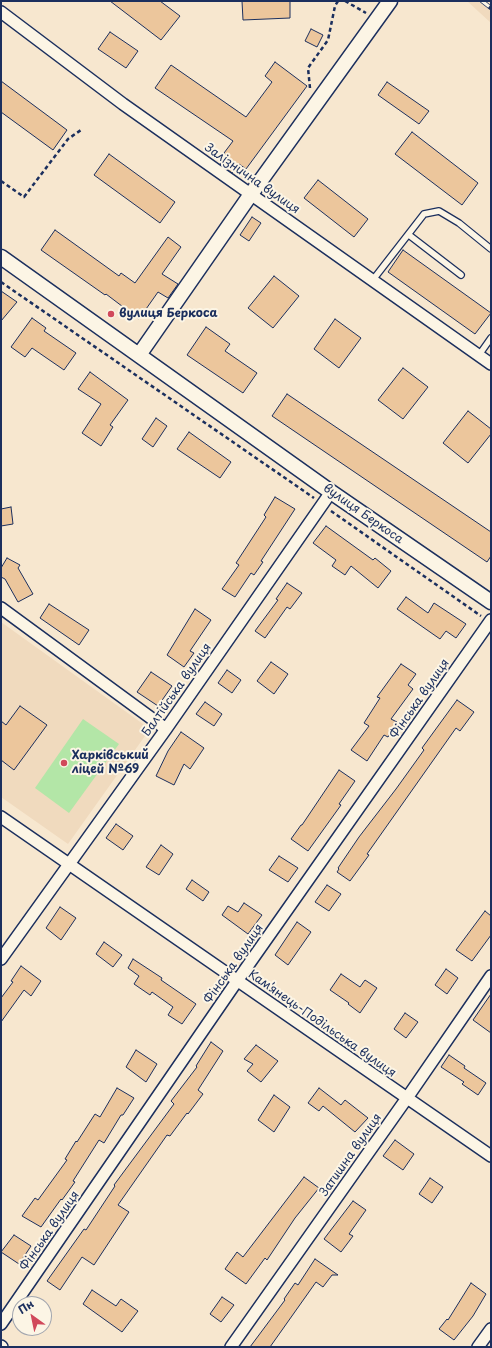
<!DOCTYPE html>
<html>
<head>
<meta charset="utf-8">
<style>
	body { margin:0 }
	#map { position:relative; width:492px; height:1348px; overflow:hidden; background:#f7e7cf; font-family:"Playpen Sans",sans-serif }
	canvas { display:block }
	.frame { position:absolute; inset:0; border:2px solid #1b2f5e; pointer-events:none }
	.north { position:absolute; left:12px; top:1296px; width:40px; height:40px; box-sizing:border-box; background:#fcf5e5; border:1px solid #a2a6af; border-radius:50%; rotate:327deg; font-size:11px; font-weight:700; line-height:16px; text-align:center; color:#1b2f5e }
	.north::after { content:''; display:block; margin:auto; width:14px; height:18px; background:#d1495b; clip-path:polygon(50% 0,100% 100%,50% 72%,0 100%) }
</style>
</head>
<body>
<div id="map">
<canvas width="492" height="1348"></canvas>
<div class="frame"></div>
<div class="north">Пн</div>
</div>
<script>
const ctx = document.querySelector('canvas').getContext('2d');
ctx.lineJoin = 'round';
function fillPath(path, color) {
  ctx.fillStyle = color;
  ctx.fill(path, 'evenodd');
}
function toPath(rows) {
  const path = new Path2D();
  for (const r of rows) {
    path.moveTo(r[0], r[1]);
    for (let i = 2; i < r.length; i += 2) path.lineTo(r[i], r[i + 1]);
  }
  return path;
}
function strokePath(path, color, width, dash) {
  ctx.strokeStyle = color;
  ctx.lineWidth = width;
  ctx.lineCap = dash ? 'butt' : 'round';
  ctx.setLineDash(dash || []);
  ctx.stroke(path);
}
function drawText(font, color, halo, rows, align = 'center') {
  ctx.font = font + ' "Playpen Sans",sans-serif';
  ctx.lineWidth = 4;
  ctx.setLineDash([]);
  ctx.textBaseline = 'middle';
  ctx.strokeStyle = halo;
  ctx.fillStyle = color;
  for (const [text, x, y, turn = 0] of rows) {
    ctx.save();
    ctx.translate(x, y);
    ctx.rotate((+turn || 0) * Math.PI / 180);
    ctx.textAlign = isNaN(turn) ? turn : align;
    if (halo) ctx.strokeText(text, 0, 0);
    ctx.fillText(text, 0, 0);
    ctx.restore();
  }
}
fillPath(toPath([
	[467,1,491,1,491,23],
	[1,622,150,729,68,844,1,797]
]), '#f0dabe');
fillPath(toPath([
	[83,719,119,744,69,813,35,788]
]), '#b3e6a7');
const building = toPath([
	[110,1,160,1,180,16,161,40,110,1],
	[242,1,290,1,290,18,243,20,242,1],
	[311,29,323,35,317,47,305,41,311,29],
	[110,32,138,51,126,68,98,49,110,32],
	[275,62,307,86,246,169,239,164,232,173,220,164,226,155,224,153,233,141,155,88,171,65,246,117,272,82,265,76,275,62],
	[1,81,67,130,53,150,1,112,1,81],
	[387,82,429,111,419,124,378,95,387,82],
	[412,132,478,183,462,205,395,154,412,132],
	[109,154,175,202,160,223,94,175,109,154],
	[318,180,368,219,354,237,304,198,318,180],
	[252,217,261,223,249,241,240,235,252,217],
	[55,230,119,276,121,273,135,283,168,237,181,247,162,274,178,284,168,298,158,292,139,319,106,294,105,295,41,250,55,230],
	[403,250,491,313,475,334,388,272,403,250],
	[274,276,299,296,273,328,248,308,274,276],
	[1,291,17,302,1,321,1,291],
	[32,318,46,328,44,331,76,353,64,370,32,348,25,357,11,347,32,318],
	[335,319,361,338,339,368,314,349,335,319],
	[206,327,230,344,225,351,257,373,243,393,187,355,206,327],
	[403,368,428,387,403,419,378,400,403,368],
	[90,372,128,400,110,425,113,427,101,446,82,433,101,404,78,389,90,372],
	[287,394,491,532,491,556,487,562,272,416,287,394],
	[468,411,491,429,491,434,468,463,443,443,468,411],
	[156,418,167,426,153,447,142,439,156,418],
	[189,432,231,462,220,478,177,449,189,432],
	[275,497,295,509,261,561,263,562,254,575,251,573,235,597,222,589,239,565,236,563,266,517,264,515,275,497],
	[11,507,13,524,1,526,1,509,11,507],
	[326,526,373,560,375,558,391,571,378,588,351,566,345,575,332,566,336,560,313,543,326,526],
	[7,558,20,565,18,568,33,594,18,602,5,579,1,577,1,568,7,558],
	[287,583,302,593,290,609,287,607,265,638,255,631,278,600,276,599,287,583],
	[406,597,428,613,434,603,466,624,456,638,446,631,440,639,397,609,406,597],
	[49,604,89,630,79,645,40,618,49,604],
	[195,609,211,620,190,651,194,653,184,667,167,655,195,609],
	[271,662,288,674,274,694,257,681,271,662],
	[401,664,416,674,408,685,413,689,391,719,397,722,388,737,384,735,367,761,351,750,369,726,364,723,380,698,377,697,401,664],
	[227,670,241,680,232,693,218,683,227,670],
	[151,672,172,686,158,706,137,692,151,672],
	[457,700,474,712,460,731,456,728,367,854,369,855,350,881,337,872,339,869,338,868,359,837,396,789,424,750,422,748,457,700],
	[205,702,222,714,214,726,196,714,205,702],
	[20,706,47,725,14,770,1,760,1,721,6,725,20,706],
	[181,732,204,748,190,769,184,764,174,785,156,776,168,751,181,732],
	[339,770,355,781,339,804,341,805,308,851,291,839,301,825,302,825,339,770],
	[116,824,133,836,123,850,106,838,116,824],
	[161,845,173,854,159,875,146,867,161,845],
	[279,856,298,868,288,882,269,870,279,856],
	[192,880,209,892,203,901,186,889,192,880],
	[327,885,341,894,329,911,315,902,327,885],
	[244,903,262,915,248,934,222,915,228,906,238,912,244,903],
	[60,907,76,918,61,940,46,928,60,907],
	[485,911,491,916,491,935,472,961,456,950,485,911],
	[297,922,311,932,288,965,275,955,297,922],
	[104,942,122,955,113,967,96,954,104,942],
	[133,959,162,978,161,980,196,1004,182,1024,168,1015,173,1007,152,992,150,995,134,984,139,976,128,968,133,959],
	[21,966,41,981,31,996,24,990,1,1022,1,998,13,982,11,981,21,966],
	[446,969,458,978,447,994,435,985,446,969],
	[341,974,360,987,365,980,377,988,360,1013,348,1004,349,1003,330,990,341,974],
	[491,994,491,1033,473,1020,491,994],
	[405,1013,418,1022,406,1038,394,1029,405,1013],
	[211,1042,223,1051,198,1090,203,1094,188,1114,187,1113,170,1136,167,1135,118,1205,129,1212,94,1265,82,1257,60,1290,47,1281,84,1229,86,1230,115,1186,114,1185,174,1104,171,1101,197,1067,196,1066,211,1042],
	[256,1045,278,1061,261,1082,247,1071,253,1064,244,1059,256,1045],
	[136,1050,157,1064,146,1082,126,1067,136,1050],
	[449,1055,465,1066,464,1068,486,1083,478,1095,462,1084,464,1082,441,1067,449,1055],
	[117,1088,134,1098,123,1115,121,1115,104,1143,99,1140,73,1181,75,1182,62,1200,61,1199,41,1227,22,1216,35,1198,38,1200,67,1160,65,1159,76,1141,77,1142,95,1114,100,1117,117,1088],
	[319,1088,341,1105,345,1100,368,1118,355,1132,323,1106,319,1111,308,1103,319,1088],
	[274,1095,290,1107,274,1132,258,1120,274,1095],
	[395,1140,414,1154,403,1170,383,1156,395,1140],
	[304,1177,319,1188,295,1218,267,1260,265,1258,246,1284,225,1269,237,1252,243,1257,304,1177],
	[430,1178,443,1187,432,1203,419,1194,430,1178],
	[353,1201,366,1210,349,1234,353,1236,341,1252,324,1239,353,1201],
	[14,1235,31,1246,19,1264,1,1252,14,1235],
	[315,1259,338,1275,332,1275,323,1287,316,1282,270,1347,250,1347,285,1300,284,1299,295,1283,298,1285,315,1259],
	[471,1283,486,1294,473,1316,454,1340,439,1329,447,1319,448,1320,471,1283],
	[92,1290,116,1306,121,1299,138,1311,122,1332,83,1304,92,1290],
	[222,1297,234,1305,221,1322,210,1314,222,1297]
]);
fillPath(building, '#ecc69c');
strokePath(building, '#1b2f5e', 1);
const service = toPath([
	[409,235,461,275],
	[372,281,424,214,439,211,459,223,491,249],
	[479,355,491,338]
]);
const minor = toPath([
	[1,12,123,104,491,364],
	[1,608,166,729],
	[1,817,491,1156],
	[1,959,166,729,331,492],
	[1,1324,237,981,491,620],
	[1,1346,2,1347],
	[231,1347,407,1098,491,976],
	[478,1347,491,1329]
]);
const tertiary = toPath([
	[1,257,331,492,491,602],
	[139,355,251,194,390,1]
]);
strokePath(service, '#1b2f5e', 8);
strokePath(minor, '#1b2f5e', 14);
strokePath(tertiary, '#1b2f5e', 17);
strokePath(toPath([
	[345,1,366,13],
	[310,88,308,68,328,40,335,6,338,1],
	[1,181,24,197,68,139,81,130],
	[1,282,314,498],
	[331,511,481,616]
]), '#1b2f5e', 2.5, [4, 3]);
strokePath(service, '#fcf5e5', 5.5);
strokePath(minor, '#fcf5e5', 11);
strokePath(tertiary, '#fcf5e5', 14);
const rail = toPath([
	[482,1,491,8]
]);
strokePath(rail, '#1b2f5e', 4.5);
strokePath(rail, '#fcf5e5', 3, [9]);
for (const [x, y, r, color] of [
	[111,314,4,"#d1495b"],
	[64,763,4,"#d1495b"]
]) {
  const dot = new Path2D();
  dot.arc(x, y, r, 0, 2 * Math.PI);
  ctx.fillStyle = color;
  ctx.fill(dot);
  strokePath(dot, '#fcf5e5', 1.5);
}
drawText('12px', '#1b2f5e', '#fcf5e5', [
	["Залізнична вулиця",252,179,35],
	["вулиця Беркоса",363,514,35],
	["Балтійська вулиця",177,690,-55],
	["Фінська вулиця",420,699,-55],
	["Фінська вулиця",234,964,-55],
	["Кам’янець-Подільська вулиця",322,1024,35],
	["Затишна вулиця",351,1155,-55],
	["Фінська вулиця",50,1231,-55]
]);
drawText('bold 12px', '#1b2f5e', '#fcf5e5', [
	["вулиця Беркоса",119,314],
	["Харківський",72,756],
	["ліцей №69",72,770]
], 'left');
</script>
</body>
</html>
